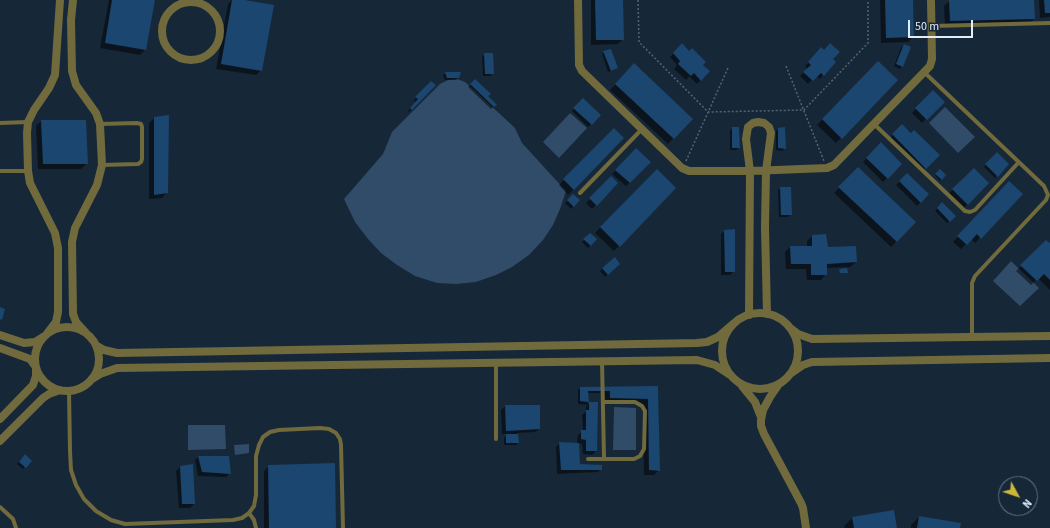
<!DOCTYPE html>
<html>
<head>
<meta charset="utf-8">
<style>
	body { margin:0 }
	#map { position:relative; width:1050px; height:528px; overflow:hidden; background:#162738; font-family:"Source Sans 3",sans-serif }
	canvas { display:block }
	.north { position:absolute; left:998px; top:476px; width:40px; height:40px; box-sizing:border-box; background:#162738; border:1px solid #687685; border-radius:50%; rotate:130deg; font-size:11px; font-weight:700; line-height:16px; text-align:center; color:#e2edf8 }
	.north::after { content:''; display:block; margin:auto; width:14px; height:18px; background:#cdb938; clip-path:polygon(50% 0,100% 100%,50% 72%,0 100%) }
	.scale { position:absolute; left:908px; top:20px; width:65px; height:18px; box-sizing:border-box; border:2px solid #e2edf8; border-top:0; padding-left:5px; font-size:12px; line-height:14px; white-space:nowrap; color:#e2edf8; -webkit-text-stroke:3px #162738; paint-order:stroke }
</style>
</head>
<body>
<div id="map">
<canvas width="1050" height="528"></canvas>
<div class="north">N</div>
<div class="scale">50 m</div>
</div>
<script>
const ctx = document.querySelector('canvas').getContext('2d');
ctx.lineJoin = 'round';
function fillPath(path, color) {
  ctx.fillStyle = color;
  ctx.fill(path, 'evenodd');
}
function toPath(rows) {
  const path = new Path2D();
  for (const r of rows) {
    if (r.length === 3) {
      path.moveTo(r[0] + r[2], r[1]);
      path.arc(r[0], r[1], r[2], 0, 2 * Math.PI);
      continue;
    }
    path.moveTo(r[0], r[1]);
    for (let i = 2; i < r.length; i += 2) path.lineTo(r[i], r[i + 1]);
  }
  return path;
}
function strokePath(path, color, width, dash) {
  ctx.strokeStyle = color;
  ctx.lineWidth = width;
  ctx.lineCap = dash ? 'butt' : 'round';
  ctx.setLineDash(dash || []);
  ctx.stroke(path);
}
fillPath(toPath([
	[457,79,465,82,473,89,515,128,522,143,566,191,560,209,553,225,543,240,529,255,512,267,496,275,476,282,456,284,437,283,415,276,397,265,381,253,368,239,355,222,344,199,383,154,392,132,440,84,448,80],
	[945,107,975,137,958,153,929,123],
	[572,111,588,127,559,158,543,142],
	[1011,261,1039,288,1020,306,993,281],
	[614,407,636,408,636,450,613,450],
	[188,425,225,425,226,449,188,450],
	[249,444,249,453,235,455,234,445]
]), '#304c68');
fillPath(toPath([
	[109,0,154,0,145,50,140,55,100,48],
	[232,0,239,0,261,70,256,75,216,69,228,4],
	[591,0,622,0,623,39,618,44,591,45],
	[880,0,912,0,913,37,908,42,881,43],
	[1039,0,1050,0,1050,17,1040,18],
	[949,1,1034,19,1029,24,945,25,944,6],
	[682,45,702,65,701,80,697,84,689,76,686,80,674,69,677,65,670,57],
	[904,45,902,66,900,69,894,66,901,48],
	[821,49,831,59,823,75,820,79,816,76,808,84,800,76,807,69,805,66],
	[604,52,617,68,614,70,608,72,602,54],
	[485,54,493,74,490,76,483,76,482,57],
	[878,62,897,80,836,143,817,125],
	[634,65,691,119,668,144,610,90],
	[446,73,459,77,456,80,445,80,443,75],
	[475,80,487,96,496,105,491,109,468,87],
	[431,82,434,85,409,112,408,111,416,102,414,100],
	[933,91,943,102,922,123,912,113],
	[583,99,600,115,587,128,570,113],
	[154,118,167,192,162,198,149,199,149,123],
	[41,121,87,163,81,169,38,169,36,126],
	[902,125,938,155,922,172,889,139],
	[732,128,739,148,736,150,730,150,730,131],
	[614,129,623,138,568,195,559,185],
	[778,129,785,148,782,151,776,150,776,131],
	[881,144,901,164,883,182,863,162],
	[636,149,650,162,626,186,612,174],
	[997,153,1008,164,995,178,984,167],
	[858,168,915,222,891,247,834,193],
	[974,169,987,183,964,208,949,193],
	[657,170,675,188,614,251,595,233],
	[940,171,945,175,940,181,935,175],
	[907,174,928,194,917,206,896,185],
	[611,178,617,183,592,209,586,203],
	[781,188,791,214,788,217,779,217,778,190],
	[1004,188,1022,194,975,243,971,239,961,249,953,242],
	[573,195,578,200,571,209,565,203],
	[942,203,955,216,947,223,935,211],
	[725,231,734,271,730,275,721,275,721,234],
	[590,234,595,240,588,248,582,242],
	[812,236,827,248,856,262,850,267,826,268,826,274,821,280,807,280,806,269,786,269,785,252,790,247,807,247,807,241],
	[1046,241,1050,244,1050,290,1038,278,1031,285,1016,271],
	[614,258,619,263,605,277,600,271],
	[658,387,659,470,654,475,644,475,643,404,605,403,604,393,587,393,588,404,597,403,596,451,592,455,583,454,582,444,578,443,579,467,601,469,598,472,557,474,556,447,560,443,577,444,578,435,583,431,582,415,586,412,586,407,588,405,578,404,578,390,581,388],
	[505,406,539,429,535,432,517,433,518,443,516,445,504,445,504,438,508,434,502,434,501,410],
	[25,455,25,467,23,469,17,464],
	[199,456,230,473,226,477,198,476,195,460],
	[269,466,335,528,264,528,264,471],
	[180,467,194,504,190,508,179,508,176,471],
	[894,511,896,528,845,528,844,526,852,518],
	[919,517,959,528,911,528,911,525]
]), '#0007');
fillPath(toPath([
	[112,0,155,0,146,50,105,43],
	[232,0,245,0,274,5,262,71,221,64],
	[595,0,623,0,624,40,596,40],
	[885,0,913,0,914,37,886,38],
	[949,0,1034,0,1035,19,950,21],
	[1044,0,1050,0,1050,13,1045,13],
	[682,43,689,51,692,48,706,62,703,65,710,71,701,81,694,73,691,76,678,64,680,61,673,53],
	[830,43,840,52,833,59,836,62,824,76,821,73,813,81,803,72,811,65,808,62,821,47,824,50],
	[904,44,911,47,903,67,896,64],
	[611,49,618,68,611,71,603,51],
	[484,53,493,53,494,74,485,74],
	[878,61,898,80,842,139,822,119],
	[634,63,693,119,674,139,615,84],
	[445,72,461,72,459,78,447,78],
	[475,79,491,94,488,96,497,105,494,107,470,84],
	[431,81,436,85,412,110,410,108,418,99,415,97],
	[933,90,945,102,927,120,915,108],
	[583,98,601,115,592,125,573,108],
	[169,115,168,193,154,195,154,117],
	[41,120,86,120,88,164,43,164],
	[902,124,911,133,914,130,940,155,926,169,892,134],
	[732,127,739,127,740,148,732,148],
	[785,127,786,149,778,148,778,128],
	[614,128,624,138,574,190,563,179],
	[881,142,902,164,888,179,866,158],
	[636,148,651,162,630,183,615,170],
	[997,152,1009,164,998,177,985,164],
	[858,167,916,222,897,242,838,187],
	[974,168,989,183,968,205,952,189],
	[657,169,676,188,620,247,600,227],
	[940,169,946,175,942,180,935,174],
	[907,173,929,194,921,203,899,181],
	[611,176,618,183,597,206,589,198],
	[1009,181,1023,194,981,239,977,234,967,245,957,236],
	[780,187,791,187,792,215,781,215],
	[573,194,580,200,574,207,567,200],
	[942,202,956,216,950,222,937,208],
	[735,229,735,272,725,272,724,230],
	[590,233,597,239,591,246,583,239],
	[826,234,828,247,856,246,857,262,827,264,827,275,811,275,811,264,791,264,790,246,812,246,812,235],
	[1046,240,1050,243,1050,280,1044,274,1037,281,1020,265],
	[615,257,620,264,608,275,602,268],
	[847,268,848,273,840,273,839,269],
	[0,307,5,309,2,320,0,319],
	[658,386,660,471,649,470,648,399,610,398,610,391,588,391,589,402,580,401,580,387],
	[589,402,598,402,597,451,586,451,586,440,581,439,581,430,586,430,586,410,589,410],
	[505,405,540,405,540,429,506,431],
	[506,434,518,434,519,443,506,443],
	[559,442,579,443,580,464,602,465,602,470,561,470],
	[25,454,32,461,26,468,19,462],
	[198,456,229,456,231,474,202,472],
	[335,463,336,528,269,528,268,465],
	[193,464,195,504,182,504,180,466],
	[894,510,897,528,854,528,852,517],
	[919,516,961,523,960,528,917,528]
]), '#1a466f');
strokePath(toPath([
	[638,0,639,42,708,112,804,110,868,43,868,0],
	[786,66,824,161],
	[686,161,728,68]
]), '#546473', 1.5, [2, 2]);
strokePath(toPath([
	[932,26,1050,23],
	[924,72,1044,186,1048,195,1046,200,975,276,972,283,972,337],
	[0,123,28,122],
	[100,124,137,123,141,124,142,127,142,159,141,162,138,164,102,165],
	[874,124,965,211,970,212,975,210,1018,163],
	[0,171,28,171],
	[580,193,642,129],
	[602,361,604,458],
	[496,363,496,439],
	[69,391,70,451,71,470,76,485,84,499,96,511,111,520,125,524,233,520,242,518,249,513,254,506,256,495,256,456,259,445,263,437,270,432,279,430,320,428,329,429,336,433,340,439,341,445,343,528],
	[588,459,634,459,640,456,644,449,645,411,642,406,635,402,603,402],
	[0,507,13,519,16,528],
	[249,513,254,520,256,528]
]), '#716a3c', 4);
strokePath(toPath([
	[73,0,71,20,72,71,76,85,96,113,100,124,102,165,97,185,75,228,72,242,73,314,76,322,86,333],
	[578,0,579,65,582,71,682,168,689,171,750,171,827,168,834,165,930,66,932,59,931,0],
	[191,31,29],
	[760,351,38],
	[749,315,750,171,746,139,748,127,753,123,758,122,764,123,769,127,771,133,766,171,765,227,767,314],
	[67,359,32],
	[790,328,798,334,812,339,1050,336],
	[0,335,24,343,35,342,46,335,56,322,58,312,58,248,55,233,30,183,28,171,27,133,28,122,34,110,49,88,55,75,60,0],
	[97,346,104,350,117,353,697,343,707,342,718,337,733,324],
	[0,348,30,359,36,367,36,376,33,385,0,419],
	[790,374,803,365,812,362,1050,358],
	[92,379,100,374,117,368,697,360,715,365,730,375],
	[779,384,770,397,763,410,761,420,761,426,764,434,801,503,803,508,806,528],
	[742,386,755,402,761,417],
	[0,441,43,398,49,394,60,390]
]), '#716a3c', 8);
</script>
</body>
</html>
